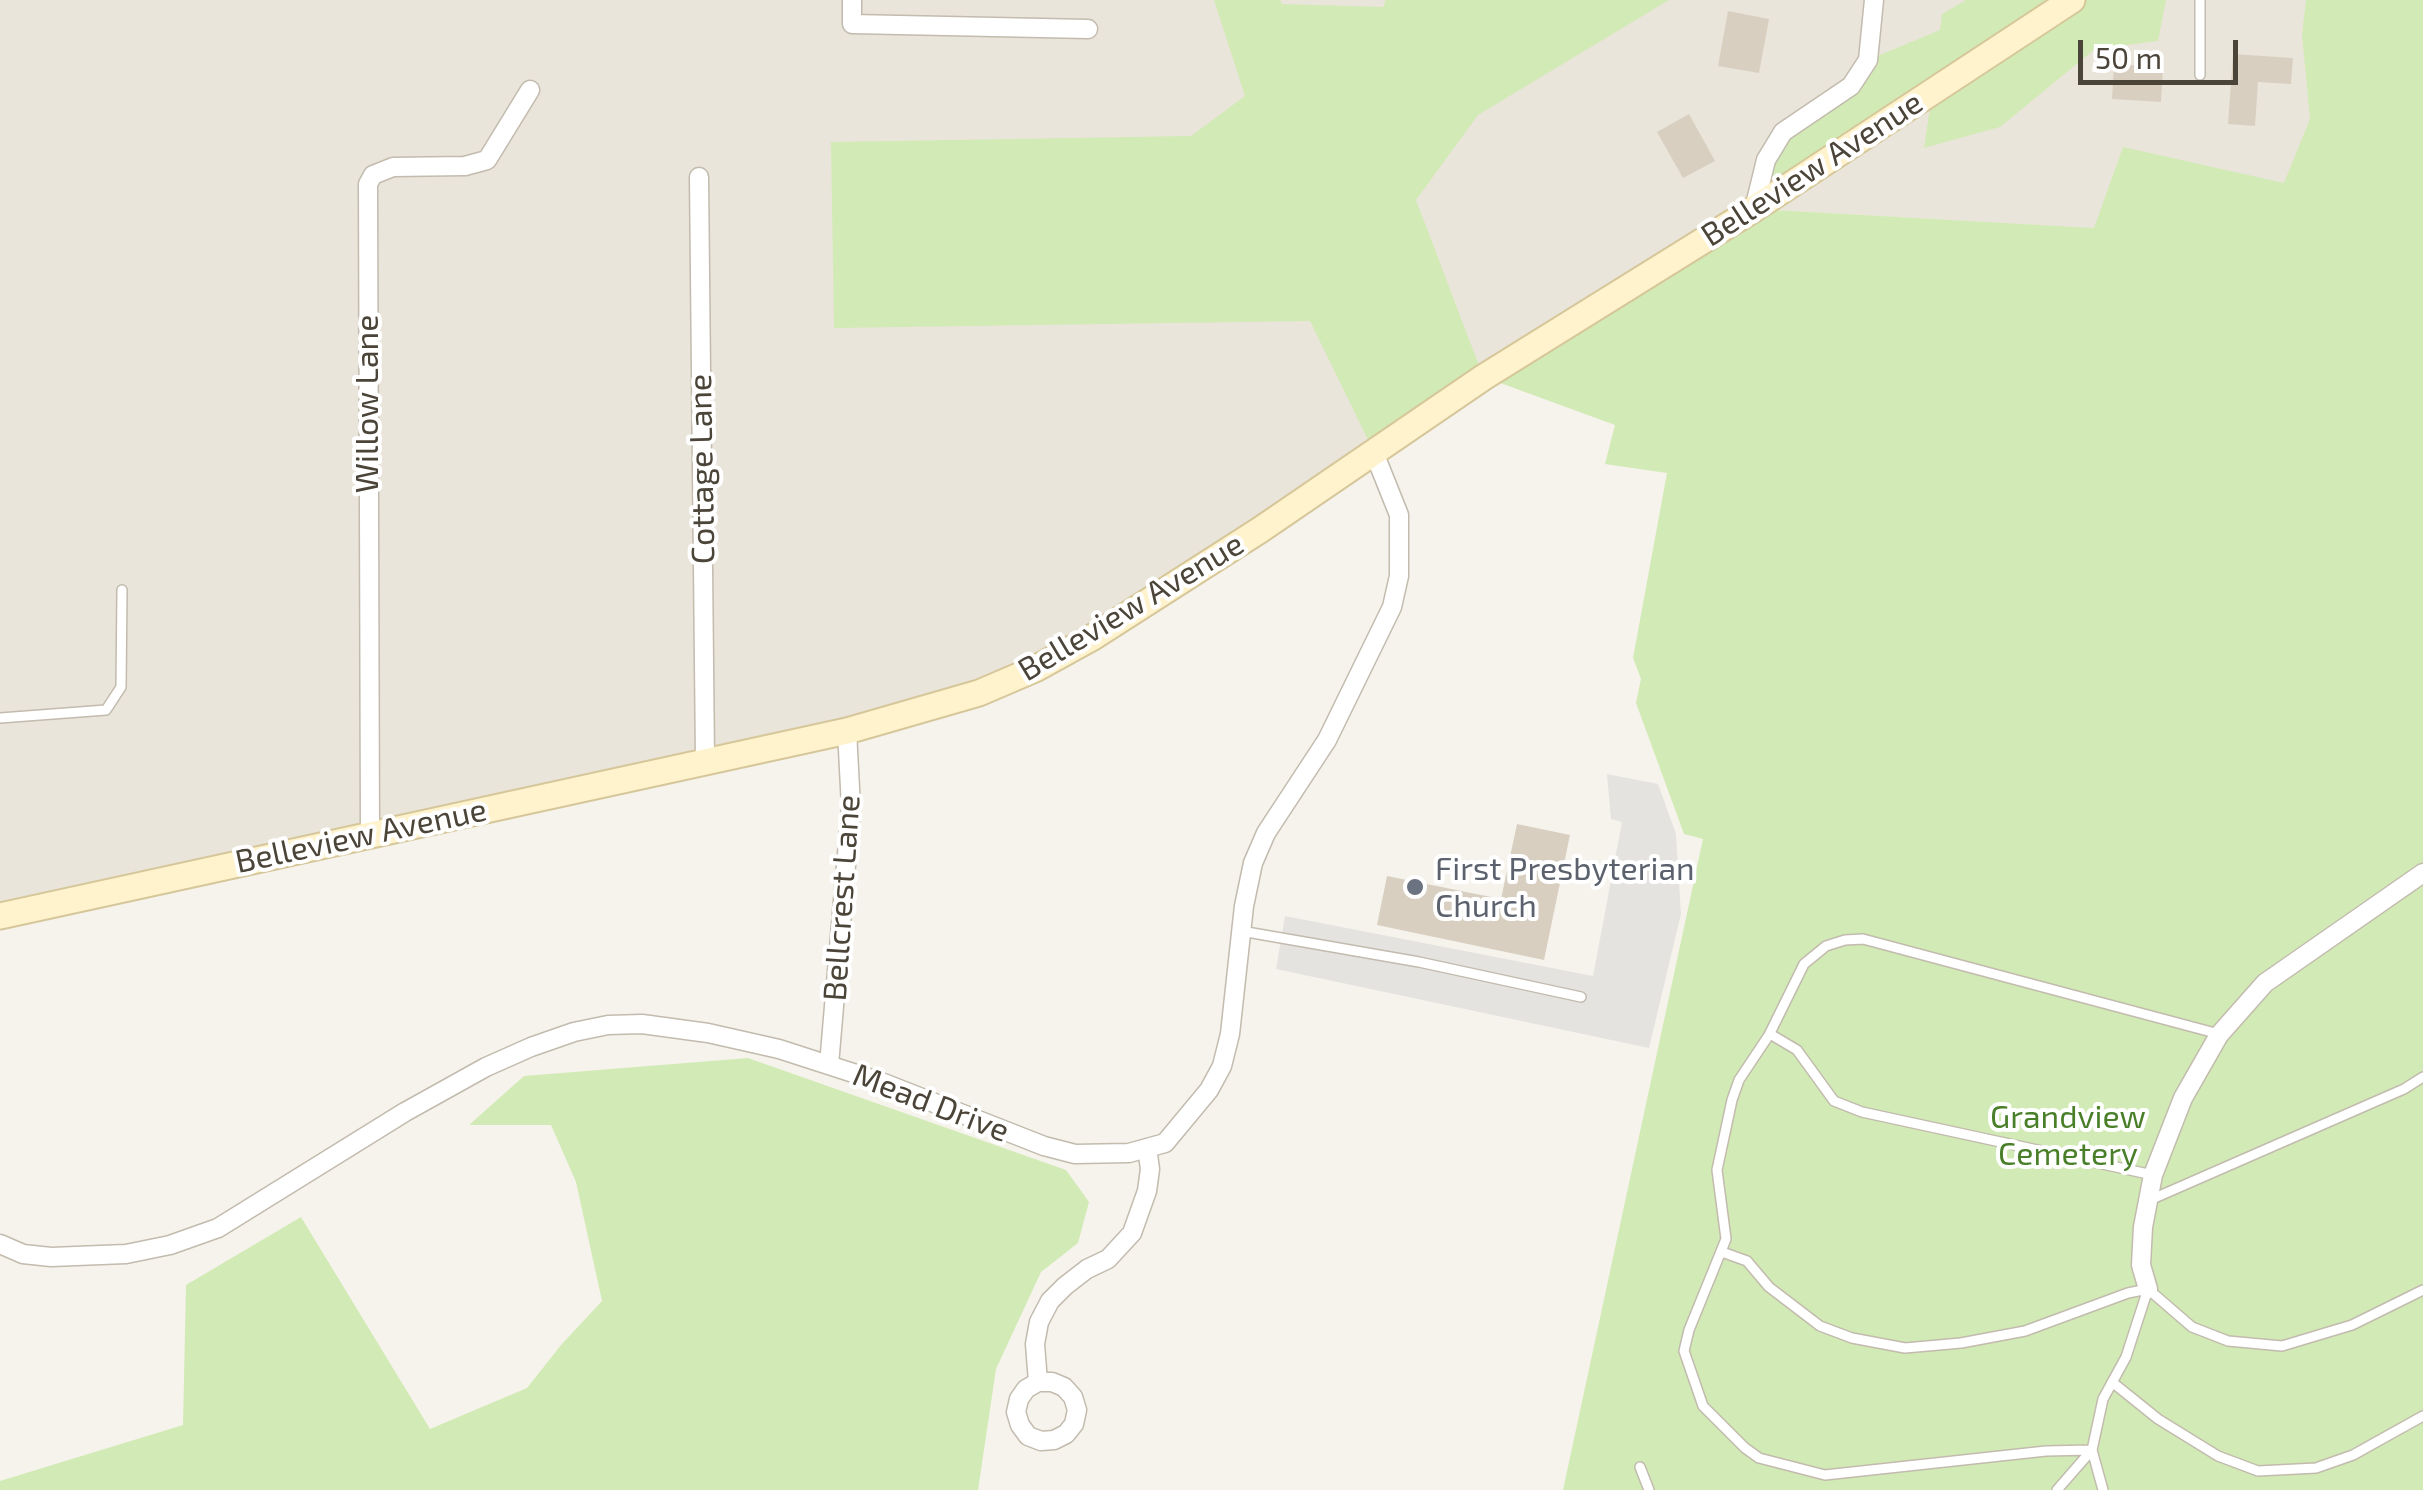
<!DOCTYPE html>
<html>
<head>
<meta charset="utf-8">
<style>
	body { margin:0 }
	#map { position:relative; width:2423px; height:1490px; overflow:hidden; background:#f6f3ec; font-family:"Exo 2",sans-serif }
	canvas { display:block }
	.scale { position:absolute; left:2078px; top:40px; width:160px; height:45px; box-sizing:border-box; border:5px solid #4b4439; border-top:0; padding-left:12px; font-size:30px; line-height:35px; white-space:nowrap; color:#4b4439; -webkit-text-stroke:8px #fff; paint-order:stroke }
</style>
</head>
<body>
<div id="map">
<canvas width="2423" height="1490"></canvas>
<div class="scale">50 m</div>
</div>
<script>
const ctx = document.querySelector('canvas').getContext('2d');
ctx.lineJoin = 'round';
function fillPath(path, color) {
  ctx.fillStyle = color;
  ctx.fill(path, 'evenodd');
}
function toPath(rows) {
  const path = new Path2D();
  for (const r of rows) {
    path.moveTo(r[0], r[1]);
    for (let i = 2; i < r.length; i += 2) path.lineTo(r[i], r[i + 1]);
  }
  return path;
}
function strokePath(path, color, width, dash) {
  ctx.strokeStyle = color;
  ctx.lineWidth = width;
  ctx.lineCap = dash ? 'butt' : 'round';
  ctx.setLineDash(dash || []);
  ctx.stroke(path);
}
function drawText(font, color, halo, rows, align = 'center') {
  ctx.font = font + ' "Exo 2",sans-serif';
  ctx.lineWidth = 8;
  ctx.setLineDash([]);
  ctx.textBaseline = 'middle';
  ctx.strokeStyle = halo;
  ctx.fillStyle = color;
  for (const [text, x, y, turn = 0] of rows) {
    ctx.save();
    ctx.translate(x, y);
    ctx.rotate((+turn || 0) * Math.PI / 180);
    ctx.textAlign = isNaN(turn) ? turn : align;
    if (halo) ctx.strokeText(text, 0, 0);
    ctx.fillText(text, 0, 0);
    ctx.restore();
  }
}
fillPath(toPath([
	[0,0,2423,0,2423,41,2334,242,1754,209,1373,450,979,693,0,916]
]), '#eae5da');
fillPath(toPath([
	[1214,0,1280,0,1282,4,1384,7,1385,0,1669,0,1478,115,1416,200,1483,376,1754,209,1783,132,1851,86,1868,60,1940,30,1942,14,1966,0,2166,0,2158,41,2095,49,2000,127,1924,148,1932,94,1756,209,2094,228,2123,147,2284,183,2310,119,2302,35,2306,0,2423,0,2423,1490,1563,1490,1703,839,1684,834,1636,703,1641,679,1633,658,1667,473,1605,464,1615,425,1484,377,1373,450,1310,321,834,328,831,142,1191,136,1245,96],
	[748,1058,1066,1170,1089,1202,1078,1243,1041,1272,996,1369,978,1490,0,1490,0,1481,183,1425,186,1285,301,1217,430,1429,527,1388,561,1345,602,1301,576,1182,551,1125,469,1125,524,1076]
]), '#d2eab5');
fillPath(toPath([
	[1607,774,1658,784,1676,834,1681,914,1649,1048,1276,969,1285,916,1593,976,1622,822,1611,819]
]), '#e5e3e0');
fillPath(toPath([
	[1728,11,1769,19,1759,73,1718,66],
	[2233,54,2293,58,2291,84,2258,82,2255,126,2228,124],
	[2114,64,2163,67,2161,102,2112,99],
	[1689,114,1715,161,1683,178,1657,132],
	[1517,824,1570,835,1544,960,1377,925,1387,876,1501,899]
]), '#d8cfc1');
const lane = toPath([
	[2200,75,2200,0],
	[0,718,106,710,121,687,122,590],
	[1241,931,1419,962,1581,997],
	[1770,1034,1797,1050,1834,1101,1862,1112,2153,1175],
	[2150,1200,2404,1089,2423,1077],
	[1722,1252,1747,1261,1769,1287,1820,1326,1852,1338,1905,1348,1961,1343,2025,1331,2128,1293,2148,1289],
	[2148,1289,2192,1327,2228,1341,2282,1346,2352,1325,2423,1290],
	[2112,1382,2158,1419,2218,1456,2258,1471,2316,1468,2353,1455,2423,1416],
	[2092,1450,2046,1451,1825,1475,1759,1458,1745,1448,1703,1406,1684,1351,1689,1330,1726,1239,1717,1170,1732,1100,1739,1080,1769,1035,1804,964,1826,946,1845,940,1863,939,2219,1034],
	[1640,1467,1649,1490],
	[2057,1490,2091,1451],
	[2103,1490,2092,1450,2103,1399,2126,1357,2148,1289]
]);
const street = toPath([
	[852,0,852,24,1088,29],
	[699,177,705,760],
	[1754,209,1766,160,1783,132,1851,86,1868,60,1874,0],
	[370,834,368,184,373,175,393,167,465,166,487,160,530,90],
	[829,1065,851,807,847,731],
	[0,1244,23,1254,51,1257,126,1254,170,1245,218,1228,405,1112,486,1067,531,1047,574,1032,608,1025,642,1024,708,1033,779,1049,881,1082,1044,1146,1075,1154,1129,1153,1165,1143,1209,1090,1222,1066,1230,1034,1244,906,1253,863,1266,833,1327,740,1392,607,1399,576,1399,515,1373,450],
	[2148,1289,2141,1265,2143,1227,2153,1175,2183,1098,2219,1035,2265,983,2423,873],
	[1038,1382,1052,1382,1064,1387,1073,1397,1077,1410,1074,1424,1066,1434,1054,1440,1041,1441,1028,1436,1020,1425,1016,1412,1019,1399,1026,1389,1038,1382,1035,1344,1039,1322,1050,1301,1065,1286,1087,1269,1108,1259,1132,1233,1147,1191,1150,1169,1147,1148]
]);
const secondary = toPath([
	[0,916,847,731,979,693,1035,669,1093,637,1260,530,1484,377,1754,209,2072,0]
]);
strokePath(lane, '#c2bbae', 12);
strokePath(street, '#c2bbae', 21);
strokePath(secondary, '#d6c79b', 29);
strokePath(lane, '#fff', 9);
strokePath(street, '#fff', 18);
strokePath(secondary, '#fff3cd', 25);
for (const [x, y, r, color] of [
	[1415,887,10,"#6b7280"]
]) {
  const dot = new Path2D();
  dot.arc(x, y, r, 0, 2 * Math.PI);
  ctx.fillStyle = color;
  ctx.fill(dot);
  strokePath(dot, '#fff', 4);
}
drawText('32px', '#4b4439', '#fff', [
	["Belleview Avenue",1812,169,-33],
	["Willow Lane",367,404,-90],
	["Cottage Lane",702,469,-91],
	["Belleview Avenue",1131,607,-31],
	["Belleview Avenue",361,836,-12],
	["Bellcrest Lane",842,898,-86],
	["Mead Drive",931,1103,21]
]);
drawText('32px', '#5b616d', '#fff', [
	["First Presbyterian",1435,869],
	["Church",1435,906]
], 'left');
drawText('32px', '#4a7f2a', '#fff', [
	["Grandview",2068,1117],
	["Cemetery",2068,1154]
]);
</script>
</body>
</html>
